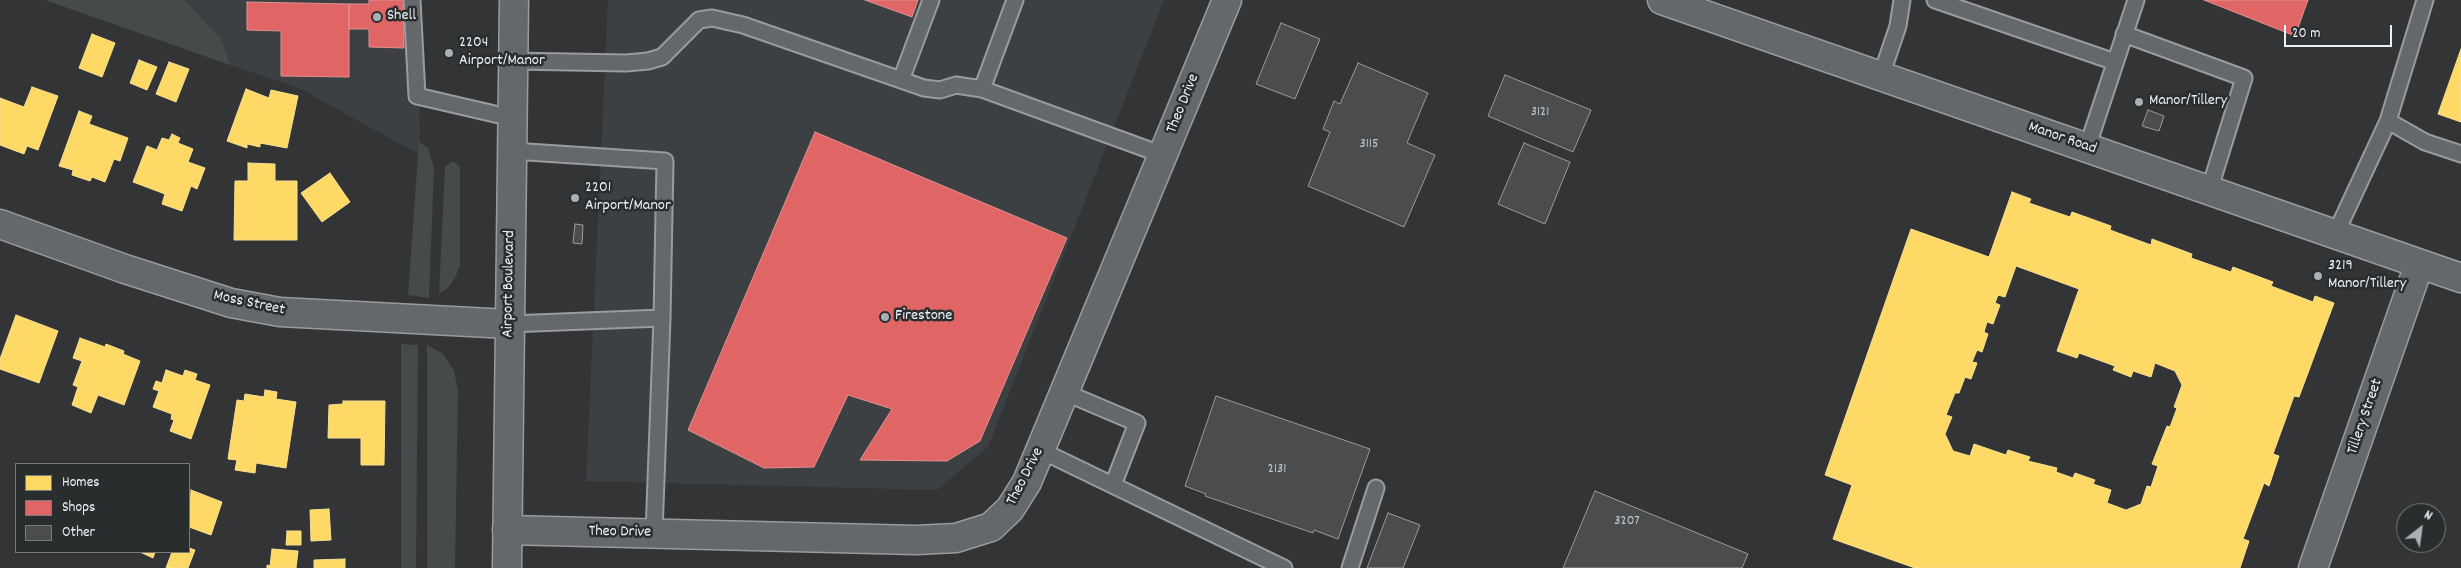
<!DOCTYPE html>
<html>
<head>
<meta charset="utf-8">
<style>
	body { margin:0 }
	#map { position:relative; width:2461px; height:568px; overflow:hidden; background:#333435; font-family:Dekko,sans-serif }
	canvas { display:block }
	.legend { position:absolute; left:15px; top:463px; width:175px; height:90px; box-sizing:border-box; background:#2a2d2e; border:1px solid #767b7f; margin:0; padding:6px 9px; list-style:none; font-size:15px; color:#e8f1f8 }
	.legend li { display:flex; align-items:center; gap:10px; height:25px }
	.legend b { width:25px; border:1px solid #767b7f }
	.north { position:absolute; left:2396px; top:503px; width:50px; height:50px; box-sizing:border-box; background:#2a2d2e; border:1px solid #767b7f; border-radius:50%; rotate:30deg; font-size:14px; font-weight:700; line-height:20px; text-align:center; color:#e8f1f8 }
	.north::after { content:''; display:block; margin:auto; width:18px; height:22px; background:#a9afb4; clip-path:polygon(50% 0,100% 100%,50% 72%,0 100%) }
	.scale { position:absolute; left:2284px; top:25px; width:108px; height:22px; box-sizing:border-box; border:2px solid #e8f1f8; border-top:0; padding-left:6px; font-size:15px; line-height:18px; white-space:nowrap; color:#e8f1f8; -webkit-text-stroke:4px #2a2d2e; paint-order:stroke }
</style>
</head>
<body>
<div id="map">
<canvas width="2461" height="568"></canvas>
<ul class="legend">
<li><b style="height:14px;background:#ffd966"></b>Homes</li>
<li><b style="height:14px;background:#e06666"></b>Shops</li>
<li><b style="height:14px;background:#4b4c4d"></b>Other</li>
</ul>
<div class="north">N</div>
<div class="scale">20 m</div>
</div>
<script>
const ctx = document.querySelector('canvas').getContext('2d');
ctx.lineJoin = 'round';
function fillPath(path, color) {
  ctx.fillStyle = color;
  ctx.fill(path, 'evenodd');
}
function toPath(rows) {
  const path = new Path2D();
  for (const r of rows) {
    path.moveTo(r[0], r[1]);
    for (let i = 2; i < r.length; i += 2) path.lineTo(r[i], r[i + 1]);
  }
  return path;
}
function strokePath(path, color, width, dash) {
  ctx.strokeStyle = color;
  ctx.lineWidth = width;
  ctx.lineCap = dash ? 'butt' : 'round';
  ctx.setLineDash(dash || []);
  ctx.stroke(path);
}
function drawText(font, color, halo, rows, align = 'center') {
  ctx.font = font + ' Dekko,sans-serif';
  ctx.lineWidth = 5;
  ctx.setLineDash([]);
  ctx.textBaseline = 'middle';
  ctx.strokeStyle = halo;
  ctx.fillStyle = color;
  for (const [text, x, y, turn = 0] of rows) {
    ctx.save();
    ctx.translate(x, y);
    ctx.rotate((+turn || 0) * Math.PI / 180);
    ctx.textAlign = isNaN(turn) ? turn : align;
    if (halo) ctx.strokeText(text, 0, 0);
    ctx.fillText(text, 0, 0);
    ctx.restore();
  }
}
fillPath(toPath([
	[184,0,418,0,420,155,299,88,230,65,221,38],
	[608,0,1164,0,988,447,937,490,586,481]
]), '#3d4042');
fillPath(toPath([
	[45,0,184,0,221,38,230,65],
	[419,142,428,148,434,168,429,298,408,295],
	[453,161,460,167,460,265,455,278,448,288,439,294,445,167],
	[401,344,418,345,416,568,401,568],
	[427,345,443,354,454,371,458,390,455,568,427,568]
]), '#464a4b');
const homes = toPath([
	[92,34,115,43,102,77,79,68,92,34],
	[2461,49,2461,122,2438,114,2461,49],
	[139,60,157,67,147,90,130,83,139,60],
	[169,62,189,69,176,102,156,94,169,62],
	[32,87,58,96,38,150,27,146,24,154,0,145,0,98,24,107,32,87],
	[246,89,269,98,271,90,298,96,287,148,260,143,260,147,247,144,247,148,227,141,246,89],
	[79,111,92,116,89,124,128,138,120,161,114,159,105,182,92,177,90,181,72,175,73,170,59,166,79,111],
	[172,134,180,138,178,143,193,149,188,162,205,168,197,189,191,186,182,211,162,204,165,194,133,182,147,146,157,150,162,138,169,140,172,134],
	[248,163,275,164,275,181,297,181,297,240,234,240,235,181,248,181,248,163],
	[330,173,350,202,322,222,301,193,330,173],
	[2012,192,2031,199,2029,203,2070,217,2072,212,2111,226,2110,230,2151,245,2152,239,2192,254,2191,258,2231,272,2233,267,2273,282,2271,286,2313,302,2315,296,2334,303,2299,397,2294,396,2273,454,2279,456,2269,486,2264,483,2243,539,2249,541,2240,568,1915,568,1833,539,1852,485,1825,475,1911,229,1989,257,2012,192],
	[2016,266,2079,289,2057,351,2077,358,2079,353,2115,366,2113,370,2131,377,2133,371,2151,377,2155,363,2175,371,2182,385,2174,407,2177,408,2170,427,2167,426,2152,464,2158,466,2151,487,2147,486,2141,504,2126,510,2107,503,2111,490,2093,484,2095,480,2075,473,2073,478,2056,472,2057,468,2028,461,2030,457,2008,450,2006,455,1974,444,1970,456,1953,451,1945,434,1952,417,1946,415,1955,393,1959,393,1965,377,1971,379,1977,363,1972,362,1977,350,1982,352,1988,334,1984,332,1987,322,1993,324,2000,305,1995,303,1998,295,2005,297,2016,266],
	[16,315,58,331,39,383,0,369,0,359,16,315],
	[80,338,105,347,106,344,124,351,123,354,140,361,124,405,98,395,91,413,72,405,78,387,73,385,82,361,73,358,80,338],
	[166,370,183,376,185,370,197,374,195,380,210,385,191,439,170,431,174,420,171,419,172,414,153,407,159,391,153,389,156,381,162,383,166,370],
	[265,390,277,392,276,399,296,402,286,468,256,463,255,473,235,470,237,460,228,459,237,400,244,401,245,394,264,397,265,390],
	[343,401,385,401,384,465,361,465,361,438,328,438,329,405,343,404,343,401],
	[191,490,222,502,211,535,189,527,191,490],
	[329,509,331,540,311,541,310,510,329,509],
	[287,531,301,531,301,545,286,545,287,531],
	[189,548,195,550,188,568,166,568,172,552,189,552,189,548],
	[272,549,298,551,296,568,267,568,267,565,270,566,272,549],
	[140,552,155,552,153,558,140,552],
	[345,559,345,568,314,568,314,560,345,559]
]);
fillPath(homes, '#ffd966');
strokePath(homes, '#f8e092', 1);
const shops = toPath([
	[369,0,404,0,404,48,369,47,369,29,349,29,349,4,369,4,369,0],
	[865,0,918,0,912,17,865,0],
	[2204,0,2308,0,2295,36,2204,0],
	[247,2,349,4,349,77,281,76,281,31,247,30,247,2],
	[815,132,1067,238,980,441,947,461,860,460,892,409,848,395,814,467,764,468,688,430,815,132]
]);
fillPath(shops, '#e06666');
strokePath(shops, '#e29092', 1);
const building = toPath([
	[1281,23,1320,39,1295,99,1256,84,1281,23],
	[1358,63,1428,93,1407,143,1435,155,1404,227,1308,186,1330,132,1323,129,1334,101,1340,104,1358,63],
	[1505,75,1591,110,1573,152,1488,116,1505,75],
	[2148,110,2164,116,2159,131,2142,126,2148,110],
	[1524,143,1570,162,1545,224,1498,204,1524,143],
	[575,224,583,225,582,244,573,243,575,224],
	[1216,396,1370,449,1338,539,1314,530,1313,533,1205,496,1206,494,1185,486,1216,396],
	[1595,491,1748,554,1742,568,1563,568,1595,491],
	[1388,513,1420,525,1403,568,1367,568,1388,513]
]);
fillPath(building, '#4b4c4d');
strokePath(building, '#999b9e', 1);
const service = toPath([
	[412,0,417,96,512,118],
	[1935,0,2115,62],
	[2124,34,2244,78,2209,191],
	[513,61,626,63,648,61,662,57,699,20,712,18,743,25,924,88,940,90,956,85,982,89,1163,155],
	[1881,76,1898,26,1902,0],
	[901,80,931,0],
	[982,89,1015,0],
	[2388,121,2425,142,2461,154],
	[2087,148,2136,0],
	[512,151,665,161,662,318,654,534],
	[2335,235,2388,121,2425,0],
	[509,324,662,318],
	[1064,392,1137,423,1113,485],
	[1040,450,1284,568],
	[1350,568,1376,488]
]);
const minor = toPath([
	[0,224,125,269,231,303,280,312,509,324],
	[507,530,916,540,956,538,991,527,1010,509,1027,482,1227,0],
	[2313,568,2419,265]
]);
const secondary = toPath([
	[1662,0,2461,278]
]);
const primary = toPath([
	[507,568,514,0]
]);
strokePath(service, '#999b9e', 19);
strokePath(minor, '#999b9e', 31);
strokePath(secondary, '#999b9e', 31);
strokePath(primary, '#999b9e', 31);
strokePath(service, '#64686b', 15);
strokePath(minor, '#64686b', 28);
strokePath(secondary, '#64686b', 28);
strokePath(primary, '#64686b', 28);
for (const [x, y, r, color] of [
	[377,17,5,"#a9afb4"],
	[449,53,5,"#a9afb4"],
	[2139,102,5,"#a9afb4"],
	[575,198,5,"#a9afb4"],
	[2318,276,5,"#a9afb4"],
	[885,317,5,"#a9afb4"]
]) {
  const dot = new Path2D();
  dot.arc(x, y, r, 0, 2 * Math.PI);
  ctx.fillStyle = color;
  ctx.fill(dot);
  strokePath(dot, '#2a2d2e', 2);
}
drawText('14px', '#c1c8cd', null, [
	["3121",1540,113],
	["3115",1369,145],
	["2131",1277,470],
	["3207",1627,522]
]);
drawText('16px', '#e8f1f8', '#2a2d2e', [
	["Shell",387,17],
	["2204",459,44],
	["Airport/Manor",459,62],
	["Manor/Tillery",2149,102],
	["2201",585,189],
	["Airport/Manor",585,207],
	["3219",2328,267],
	["Manor/Tillery",2328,285],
	["Firestone",895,317]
], 'left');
drawText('16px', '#e8f1f8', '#2a2d2e', [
	["Theo Drive",1184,104,-68],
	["Manor Road",2062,139,19],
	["Airport Boulevard",510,284,-89],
	["Moss Street",249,304,12],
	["Tillery Street",2366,417,-71],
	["Theo Drive",1026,477,-63],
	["Theo Drive",620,533,1]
]);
</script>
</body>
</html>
